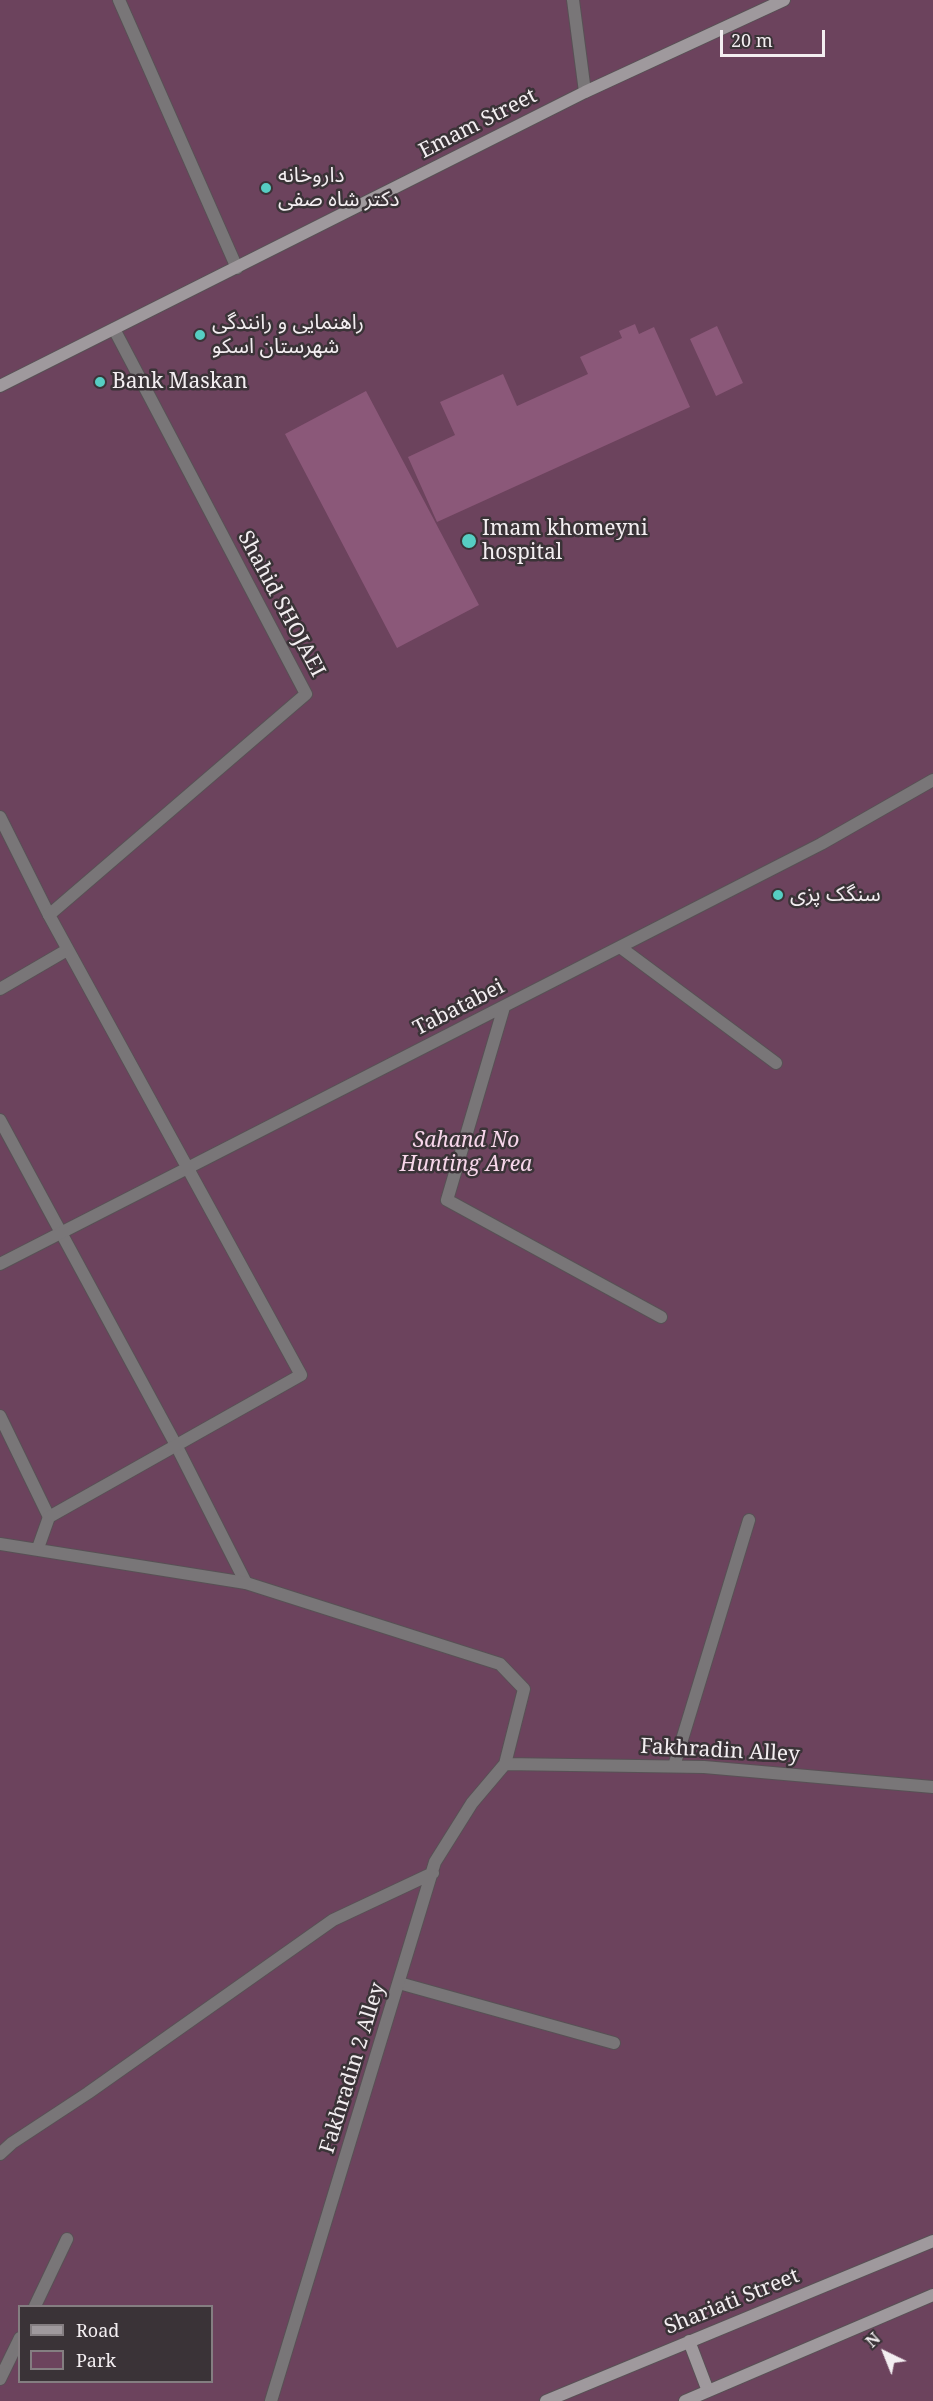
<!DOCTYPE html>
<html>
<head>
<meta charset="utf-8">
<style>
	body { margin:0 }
	#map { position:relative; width:933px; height:2401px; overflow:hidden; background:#3a3337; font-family:"Noto Serif",serif }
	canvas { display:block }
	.legend { position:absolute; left:18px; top:2305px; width:195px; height:78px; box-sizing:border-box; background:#3a3337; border:2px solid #847e81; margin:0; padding:8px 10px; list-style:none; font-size:18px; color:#f3eef1 }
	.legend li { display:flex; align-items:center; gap:12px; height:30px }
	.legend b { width:30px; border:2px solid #847e81 }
	.north { position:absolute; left:855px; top:2323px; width:60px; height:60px; -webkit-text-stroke:4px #3a3337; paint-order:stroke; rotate:317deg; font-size:16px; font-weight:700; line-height:24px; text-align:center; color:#f3eef1 }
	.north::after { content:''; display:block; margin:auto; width:21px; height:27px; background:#f3eef1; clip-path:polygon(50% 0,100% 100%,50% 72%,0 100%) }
	.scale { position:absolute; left:720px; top:30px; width:105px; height:27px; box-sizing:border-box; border:3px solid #f3eef1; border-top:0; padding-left:8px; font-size:18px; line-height:21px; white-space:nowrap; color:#f3eef1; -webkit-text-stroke:4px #3a3337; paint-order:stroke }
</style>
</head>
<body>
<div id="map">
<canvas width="933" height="2401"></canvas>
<ul class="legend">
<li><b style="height:8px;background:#9f999d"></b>Road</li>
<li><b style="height:16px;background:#6c435d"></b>Park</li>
</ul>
<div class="north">N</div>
<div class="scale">20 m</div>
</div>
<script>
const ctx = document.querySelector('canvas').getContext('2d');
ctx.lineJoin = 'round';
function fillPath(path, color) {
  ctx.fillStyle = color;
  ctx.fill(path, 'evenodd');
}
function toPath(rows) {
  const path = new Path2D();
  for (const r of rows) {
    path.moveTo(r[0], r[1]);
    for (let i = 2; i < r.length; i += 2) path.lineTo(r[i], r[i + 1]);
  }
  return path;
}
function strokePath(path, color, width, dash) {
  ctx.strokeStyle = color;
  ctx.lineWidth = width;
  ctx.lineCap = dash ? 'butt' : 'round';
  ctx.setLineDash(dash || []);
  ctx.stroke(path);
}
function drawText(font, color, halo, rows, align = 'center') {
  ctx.font = font + ' "Noto Serif","Noto Sans Arabic",serif';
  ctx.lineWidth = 5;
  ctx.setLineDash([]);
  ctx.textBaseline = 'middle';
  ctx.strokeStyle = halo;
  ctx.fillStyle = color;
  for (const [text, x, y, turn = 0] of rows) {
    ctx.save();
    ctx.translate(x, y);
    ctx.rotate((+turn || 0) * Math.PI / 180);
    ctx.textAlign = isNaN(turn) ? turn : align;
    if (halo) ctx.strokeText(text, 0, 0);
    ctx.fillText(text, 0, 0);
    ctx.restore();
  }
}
fillPath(toPath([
	[0,0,933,0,933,2401,0,2401],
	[20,2306,212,2306,212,2382,20,2382]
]), '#6c435d');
fillPath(toPath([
	[635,324,639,334,654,327,690,407,437,522,408,457,455,435,440,402,503,374,517,406,588,374,580,357,622,338,619,331],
	[717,326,743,383,716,396,690,339],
	[366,391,479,605,397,648,285,434]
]), '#8b5879');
const service = toPath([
	[0,817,49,915],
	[0,1120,176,1445,246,1583],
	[0,1416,49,1517],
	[674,1766,749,1520],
	[399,1983,614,2043]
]);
const minor = toPath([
	[119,0,237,268],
	[573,0,585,92],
	[620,947,776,1063],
	[0,989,67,950],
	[504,1007,447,1200,661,1317],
	[0,1264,821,844,933,780],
	[0,1544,246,1583,500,1664,524,1689,505,1764,472,1803,435,1862,271,2401],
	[38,1548,49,1517,301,1375,49,915,306,694,114,329],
	[505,1764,704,1767,933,1787],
	[0,2154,12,2143,88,2093,333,1920,433,1873],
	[35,2306,67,2239],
	[0,2379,20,2338]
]);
const secondary = toPath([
	[0,386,585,92,784,0],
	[689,2341,708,2391],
	[546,2401,933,2241],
	[685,2401,933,2295]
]);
strokePath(service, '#585155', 14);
strokePath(minor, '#585155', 14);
strokePath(secondary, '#585155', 14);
strokePath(service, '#797678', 12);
strokePath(minor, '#797678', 12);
strokePath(secondary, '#9f999d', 12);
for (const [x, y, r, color] of [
	[266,188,6,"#56cec3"],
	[200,335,6,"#56cec3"],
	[100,382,6,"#56cec3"],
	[469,541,8,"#56cec3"],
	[778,895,6,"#56cec3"]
]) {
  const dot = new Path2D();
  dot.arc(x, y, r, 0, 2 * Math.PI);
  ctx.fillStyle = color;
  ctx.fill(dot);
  strokePath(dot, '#3a3337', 2);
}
drawText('21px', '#f3eef1', '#3a3337', [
	["Emam Street",478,124,-27],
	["Shahid SHOJAEI",281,604,62],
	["Tabatabei",459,1008,-27],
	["Fakhradin Alley",720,1751,3],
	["Fakhradin 2 Alley",353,2068,-73],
	["Shariati Street",732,2302,-22]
]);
drawText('21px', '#f3eef1', '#3a3337', [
	["داروخانه",278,176],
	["دکتر شاه صفی",278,200],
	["راهنمایی و رانندگی",212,323],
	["شهرستان اسکو",212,347],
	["Bank Maskan",112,382],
	["Imam khomeyni",482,529],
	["hospital",482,553],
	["سنگک پزی",790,895]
], 'left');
drawText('italic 21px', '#f8d7eb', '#3a3337', [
	["Sahand No",466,1141],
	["Hunting Area",466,1165]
]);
</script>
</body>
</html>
